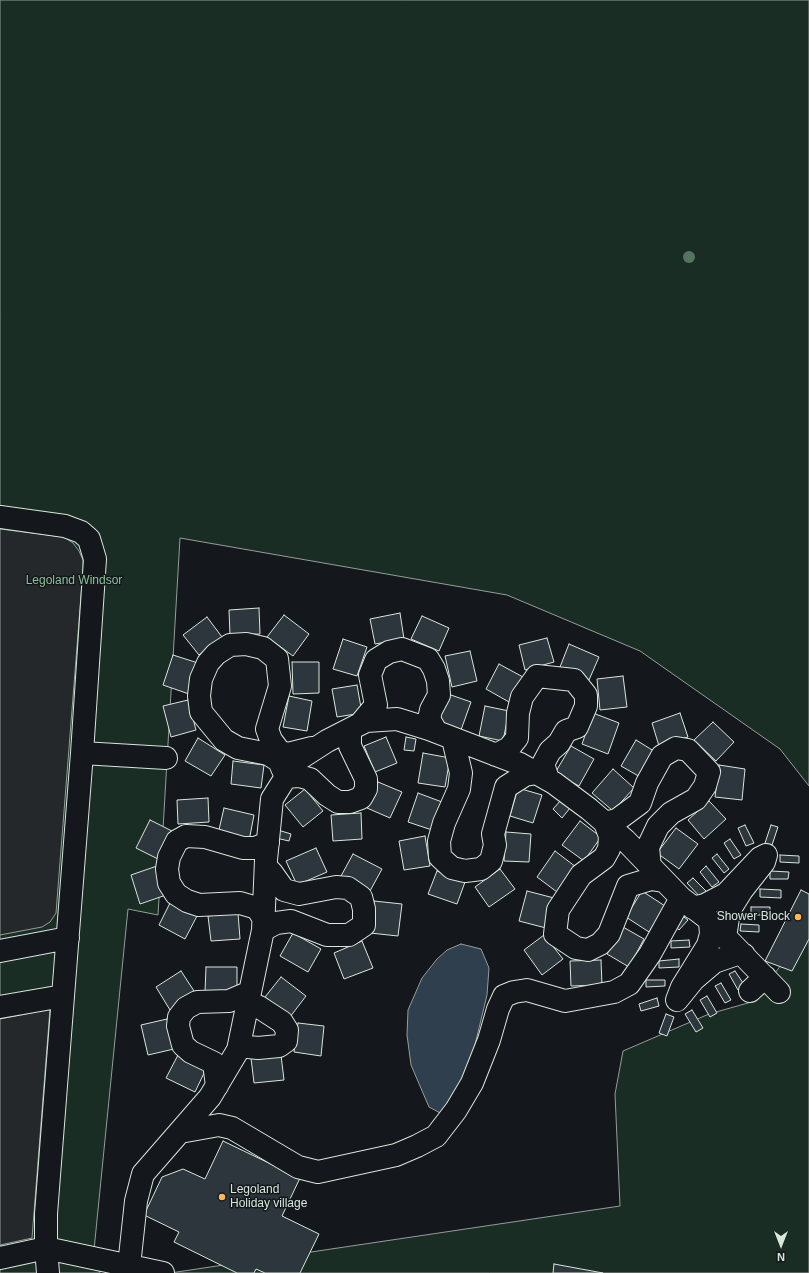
<!DOCTYPE html>
<html>
<head>
<meta charset="utf-8">
<style>
	body { margin:0 }
	#map { position:relative; width:809px; height:1273px; overflow:hidden; background:#14181c; font-family:Arial,sans-serif }
	canvas { display:block }
	.north { position:absolute; left:761px; top:1225px; width:40px; height:40px; -webkit-text-stroke:3px #14181c; paint-order:stroke; rotate:180deg; font-size:11px; font-weight:700; line-height:16px; text-align:center; color:#d8e6dc }
	.north::after { content:''; display:block; margin:auto; width:14px; height:18px; background:#d8e6dc; clip-path:polygon(50% 0,100% 100%,50% 72%,0 100%) }
</style>
</head>
<body>
<div id="map">
<canvas width="809" height="1273"></canvas>
<div class="north">N</div>
</div>
<script>
const ctx = document.querySelector('canvas').getContext('2d');
ctx.lineJoin = 'round';
function fillPath(path, color) {
  ctx.fillStyle = color;
  ctx.fill(path, 'evenodd');
}
function toPath(rows) {
  const path = new Path2D();
  for (const r of rows) {
    path.moveTo(r[0], r[1]);
    for (let i = 2; i < r.length; i += 2) path.lineTo(r[i], r[i + 1]);
  }
  return path;
}
function strokePath(path, color, width, dash) {
  ctx.strokeStyle = color;
  ctx.lineWidth = width;
  ctx.lineCap = dash ? 'butt' : 'round';
  ctx.setLineDash(dash || []);
  ctx.stroke(path);
}
function drawText(font, color, halo, rows, align = 'center') {
  ctx.font = font + ' Arial,sans-serif';
  ctx.lineWidth = 3;
  ctx.setLineDash([]);
  ctx.textBaseline = 'middle';
  ctx.strokeStyle = halo;
  ctx.fillStyle = color;
  for (const [text, x, y, turn = 0] of rows) {
    ctx.save();
    ctx.translate(x, y);
    ctx.rotate((+turn || 0) * Math.PI / 180);
    ctx.textAlign = isNaN(turn) ? turn : align;
    if (halo) ctx.strokeText(text, 0, 0);
    ctx.fillText(text, 0, 0);
    ctx.restore();
  }
}
const green = toPath([
	[0,0,809,0,809,786,780,749,640,651,507,595,180,538,158,915,128,909,94,1250,100,1273,0,1273,0,0],
	[809,926,809,1273,170,1273,620,1206,615,1094,623,1051,709,1014,755,1001,809,926]
]);
fillPath(green, '#1a2d24');
strokePath(green, '#939e99', 1);
const parking = toPath([
	[0,529,64,537,73,543,79,551,83,560,83,570,56,913,50,922,42,927,0,935,0,529],
	[50,1009,32,1238,0,1245,0,1019,50,1009]
]);
fillPath(parking, '#24282b');
strokePath(parking, '#939e99', 1);
const water = toPath([
	[461,944,481,949,489,968,487,995,466,1082,442,1114,429,1107,411,1065,407,1035,408,1010,422,978,437,959,447,950,461,944]
]);
fillPath(water, '#2f3f4d');
strokePath(water, '#939e99', 1);
const building = toPath([
	[259,608,260,634,230,635,229,610,259,608],
	[400,613,404,639,375,644,370,619,400,613],
	[284,615,309,634,293,656,267,637,284,615],
	[422,616,449,628,439,651,411,639,422,616],
	[207,617,222,637,199,655,183,635,207,617],
	[547,638,554,662,525,670,519,645,547,638],
	[343,639,367,647,357,676,333,669,343,639],
	[569,644,599,657,589,680,560,667,569,644],
	[470,651,477,681,452,687,445,656,470,651],
	[173,655,198,663,189,694,163,685,173,655],
	[292,662,319,662,319,693,293,694,292,662],
	[499,664,523,677,509,702,486,689,499,664],
	[623,676,627,707,600,710,597,679,623,676],
	[357,685,362,713,337,717,332,689,357,685],
	[448,694,471,702,461,730,438,722,448,694],
	[289,696,312,701,307,731,283,727,289,696],
	[188,700,196,730,171,737,163,706,188,700],
	[485,706,509,711,503,741,479,736,485,706],
	[593,713,619,723,608,754,582,744,593,713],
	[680,713,688,737,659,746,652,723,680,713],
	[713,722,734,742,716,761,694,740,713,722],
	[386,737,397,763,375,772,364,746,386,737],
	[406,737,416,739,414,751,404,750,406,737],
	[198,738,225,755,211,776,185,761,198,738],
	[636,740,657,753,642,778,621,766,636,740],
	[571,746,594,759,579,786,555,773,571,746],
	[423,753,450,758,445,787,418,783,423,753],
	[233,761,264,765,261,788,231,784,233,761],
	[719,765,745,769,742,800,715,797,719,765],
	[613,769,634,788,613,811,592,793,613,769],
	[378,782,402,792,390,818,367,808,378,782],
	[518,788,542,795,533,823,510,816,518,788],
	[305,789,323,811,303,827,285,805,305,789],
	[418,793,442,802,432,830,408,822,418,793],
	[208,798,209,822,178,824,177,800,208,798],
	[561,800,570,808,562,818,553,809,561,800],
	[709,801,726,819,704,839,688,820,709,801],
	[224,808,254,815,249,841,218,834,224,808],
	[361,813,362,839,333,841,331,815,361,813],
	[150,820,172,831,158,859,136,848,150,820],
	[580,821,601,837,584,861,562,845,580,821],
	[745,825,754,843,746,846,738,828,745,825],
	[771,825,778,827,772,845,765,843,771,825],
	[676,828,698,844,679,869,657,853,676,828],
	[278,830,291,834,289,841,276,838,278,830],
	[506,832,531,834,529,862,504,861,506,832],
	[425,836,430,866,404,870,399,841,425,836],
	[730,839,741,855,734,859,724,843,730,839],
	[316,848,327,872,297,885,286,861,316,848],
	[555,851,576,867,557,892,537,877,555,851],
	[353,854,382,869,370,891,341,876,353,854],
	[717,854,729,869,724,873,712,858,717,854],
	[780,855,799,856,799,863,780,862,780,855],
	[157,866,166,895,140,904,131,875,157,866],
	[706,866,719,882,712,887,700,872,706,866],
	[500,869,515,889,489,907,475,887,500,869],
	[437,871,465,882,457,904,428,894,437,871],
	[770,871,789,872,788,879,770,879,770,871],
	[693,878,708,893,702,899,687,883,693,878],
	[760,889,781,890,781,898,760,897,760,889],
	[801,890,809,894,809,939,792,971,765,961,801,890],
	[527,891,554,898,546,928,519,921,527,891],
	[642,891,665,906,649,932,626,917,642,891],
	[374,901,402,904,398,936,370,933,374,901],
	[170,903,197,916,185,939,159,925,170,903],
	[751,907,770,907,770,915,751,915,751,907],
	[238,913,240,939,211,941,208,916,238,913],
	[680,914,688,920,679,930,672,924,680,914],
	[741,924,759,925,759,932,740,931,741,924],
	[623,927,644,939,629,967,607,954,623,927],
	[293,933,321,949,308,972,280,956,293,933],
	[544,935,563,959,542,975,524,950,544,935],
	[689,940,690,947,671,948,671,941,689,940],
	[362,941,373,968,344,979,334,953,362,941],
	[679,959,679,967,659,968,659,961,679,959],
	[601,960,602,985,571,986,570,961,601,960],
	[206,967,237,967,237,993,205,992,206,967],
	[181,971,196,994,170,1010,156,987,181,971],
	[735,971,745,986,738,990,729,974,735,971],
	[281,977,306,996,290,1017,265,997,281,977],
	[646,980,665,980,665,986,646,987,646,980],
	[721,983,731,1000,725,1003,715,986,721,983],
	[707,996,717,1013,710,1017,700,1000,707,996],
	[657,998,659,1006,641,1011,639,1004,657,998],
	[692,1010,703,1028,696,1032,685,1014,692,1010],
	[666,1014,674,1017,667,1036,659,1033,666,1014],
	[167,1019,174,1049,148,1055,141,1025,167,1019],
	[298,1023,324,1026,321,1056,294,1052,298,1023],
	[178,1055,206,1069,195,1092,166,1078,178,1055],
	[281,1055,284,1080,254,1083,251,1058,281,1055],
	[223,1141,300,1178,282,1216,319,1234,300,1273,265,1273,256,1269,254,1273,237,1273,174,1242,179,1232,144,1215,162,1177,183,1169,205,1179,223,1141],
	[554,1264,603,1273,553,1273,554,1264]
]);
fillPath(building, '#2c363c');
strokePath(building, '#d8e6dc', 1);
const minor = toPath([
	[0,517,65,526,81,532,89,539,95,559,82,753,46,1214,46,1248,48,1273],
	[361,723,376,705,370,675,376,660,389,652,402,649,428,659,434,669,438,681,439,695,431,710,429,719,436,731],
	[453,739,461,773,459,789,444,823,439,841,440,857,452,868,465,871,481,869,491,861,495,845,493,834,506,787,525,775,537,773],
	[312,748,288,754,280,752,271,740,267,729,280,686,277,659,263,648,246,644,230,645,216,654,208,663,201,679,199,696,201,712,224,740,238,748,268,754,279,761,286,777,299,776,310,779,327,795,338,802,350,802,361,798,366,789,366,779,350,746,350,734,352,729],
	[82,753,166,758],
	[496,755,509,748,517,738,518,713,522,697,537,676,574,680,586,695,586,706,577,727,566,731,559,743,550,751,543,764,548,779],
	[650,868,648,847,658,826,671,813,696,799,705,786,709,772,688,750,676,748,662,756,647,783,640,803,617,820,605,823,610,836,609,849,604,858,581,875,558,910,555,934,576,948,588,950,600,944,609,934,628,886,651,879,663,881],
	[693,908,705,905,726,894,760,858,766,855,764,862,742,890,729,911,725,938],
	[264,919,257,908,240,903,199,905,187,901,176,894,169,883,167,869,169,857,177,841,186,836,205,837,243,848,255,848,268,843],
	[710,922,711,934,708,945,682,987,677,1000,694,979,714,962,737,954,744,955],
	[263,930,276,923,291,921,327,935,349,935,364,925,364,909,361,897,348,888,336,887,299,894,284,890,272,873,266,867],
	[0,951,68,938],
	[750,991,765,977],
	[0,1007,63,996],
	[239,1046,258,1048,279,1046,286,1041,287,1030,282,1022,259,1007,248,1002],
	[217,1086,214,1063,191,1052,183,1045,178,1026,179,1017,186,1008,197,1002,229,1001,250,992],
	[180,1132,219,1125,232,1128,298,1167,318,1172,396,1155,417,1146,436,1136,456,1110,472,1083,489,1040,498,1009,504,996,514,992,527,990,565,1001,614,992,629,984,650,954,681,898],
	[0,1258,46,1248,163,1273],
	[129,1266,136,1201,143,1174,210,1097,238,1050,263,930,266,860,272,799,296,761,327,741,366,721,397,719,429,729,520,764,554,783,589,809,625,840,681,898,707,918,779,992]
]);
strokePath(minor, '#d8e6dc', 24);
strokePath(minor, '#14181c', 22);
ctx.fillStyle = '#55745f';
for (const [x, y] of [
	[689,257]
]) {
  ctx.beginPath();
  ctx.arc(x, y, 6, 0, 2 * Math.PI);
  ctx.fill();
}
for (const [x, y, r, color] of [
	[798,917,4,"#ffb74d"],
	[222,1197,4,"#ffb74d"]
]) {
  const dot = new Path2D();
  dot.arc(x, y, r, 0, 2 * Math.PI);
  ctx.fillStyle = color;
  ctx.fill(dot);
  strokePath(dot, '#14181c', 1.5);
}
drawText('12px', '#8ac095', '#14181c', [
	["Legoland Windsor",74,581]
]);
drawText('12px', '#d8e6dc', '#14181c', [
	["Shower Block",790,917],
	["Legoland",230,1190,"left"],
	["Holiday village",230,1204,"left"]
], 'right');
</script>
</body>
</html>
